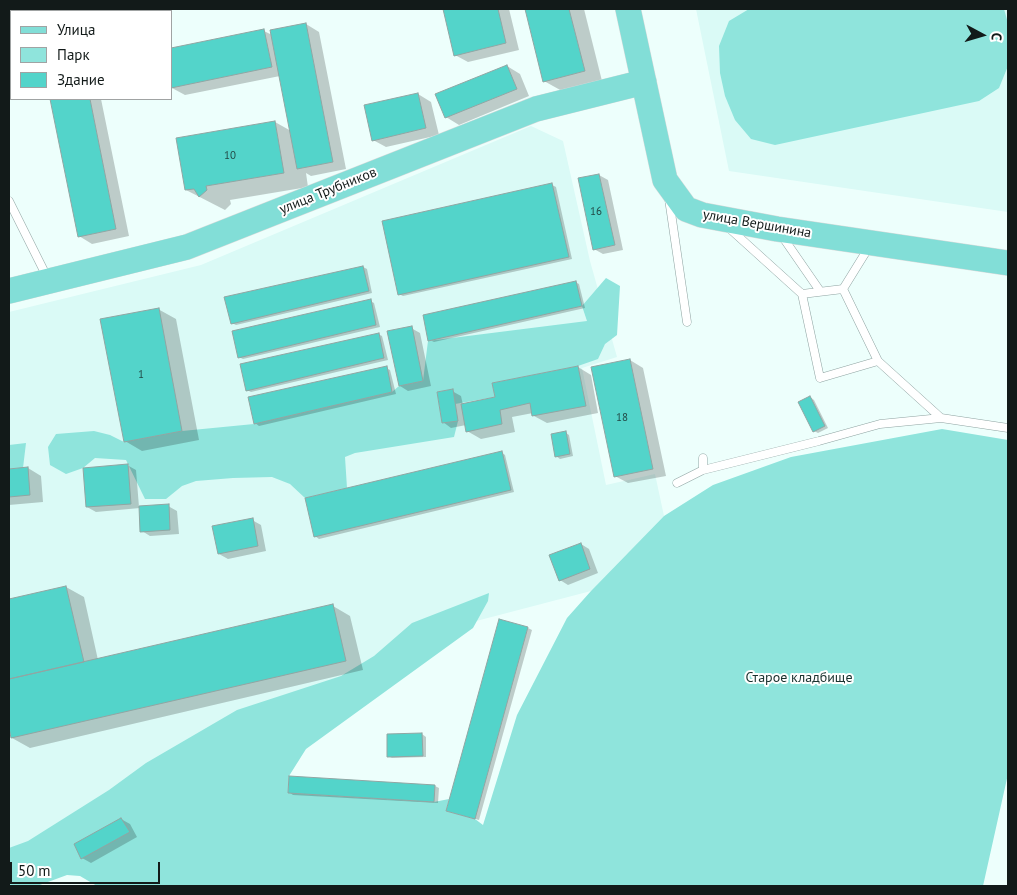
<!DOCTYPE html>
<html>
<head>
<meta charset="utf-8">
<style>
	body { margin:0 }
	#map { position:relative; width:1017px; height:895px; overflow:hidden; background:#edfffc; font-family:"PT Sans",sans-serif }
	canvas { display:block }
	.frame { position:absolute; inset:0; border:10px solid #121a19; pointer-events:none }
	.legend { position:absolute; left:10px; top:10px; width:162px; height:90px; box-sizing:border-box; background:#fff; border:1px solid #a0a3a3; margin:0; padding:6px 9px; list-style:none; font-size:15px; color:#121a19 }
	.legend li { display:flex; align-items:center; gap:10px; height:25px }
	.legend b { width:25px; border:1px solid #a0a3a3 }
	.north { position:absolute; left:957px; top:10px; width:50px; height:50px; -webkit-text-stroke:4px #fff; paint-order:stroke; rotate:96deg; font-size:14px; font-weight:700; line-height:20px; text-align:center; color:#121a19 }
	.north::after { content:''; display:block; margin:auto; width:18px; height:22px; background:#121a19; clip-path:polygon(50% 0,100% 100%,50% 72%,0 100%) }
	.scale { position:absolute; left:10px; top:862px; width:150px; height:22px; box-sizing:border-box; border:2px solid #121a19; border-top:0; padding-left:6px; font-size:15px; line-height:18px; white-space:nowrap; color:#121a19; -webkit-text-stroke:4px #fff; paint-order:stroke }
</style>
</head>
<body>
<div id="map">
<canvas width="1017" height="895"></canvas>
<div class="frame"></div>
<ul class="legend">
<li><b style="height:6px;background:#82ded7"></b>Улица</li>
<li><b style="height:14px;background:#8fe4dc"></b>Парк</li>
<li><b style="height:14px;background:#53d4ca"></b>Здание</li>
</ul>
<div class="north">С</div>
<div class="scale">50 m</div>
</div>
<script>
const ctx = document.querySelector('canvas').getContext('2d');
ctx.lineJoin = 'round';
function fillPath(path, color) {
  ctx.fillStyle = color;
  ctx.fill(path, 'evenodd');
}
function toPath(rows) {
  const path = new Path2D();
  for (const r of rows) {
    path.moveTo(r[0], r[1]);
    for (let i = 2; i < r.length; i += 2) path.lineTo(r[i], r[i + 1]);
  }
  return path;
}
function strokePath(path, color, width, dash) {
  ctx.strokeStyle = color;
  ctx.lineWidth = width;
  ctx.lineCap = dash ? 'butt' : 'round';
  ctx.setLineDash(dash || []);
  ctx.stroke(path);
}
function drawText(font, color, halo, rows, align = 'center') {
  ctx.font = font + ' "PT Sans",sans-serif';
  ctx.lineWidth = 4;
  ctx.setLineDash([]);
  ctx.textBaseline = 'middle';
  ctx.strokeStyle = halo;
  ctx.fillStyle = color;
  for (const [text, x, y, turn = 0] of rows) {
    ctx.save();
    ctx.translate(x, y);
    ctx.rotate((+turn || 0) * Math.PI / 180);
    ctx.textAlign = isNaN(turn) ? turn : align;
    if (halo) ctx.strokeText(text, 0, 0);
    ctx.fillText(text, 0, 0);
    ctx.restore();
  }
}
fillPath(toPath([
	[696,9,1008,9,1008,212,729,171],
	[531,126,563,141,590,261,617,357,582,368,606,485,655,474,664,516,591,591,461,625,9,878,9,312,201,265]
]), '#dafaf6');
fillPath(toPath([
	[749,9,1004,9,1008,23,1008,66,999,88,979,101,775,145,751,139,735,120,725,96,720,73,719,46,729,21],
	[606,278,620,286,617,335,605,344,598,359,578,366,492,383,495,397,455,404,453,389,437,392,442,423,458,421,454,437,355,453,345,457,347,488,305,498,290,484,272,477,233,478,196,481,182,486,166,499,145,499,126,460,95,458,83,468,66,474,50,465,48,447,56,434,94,431,110,435,124,442,182,431,254,424,392,392,399,386,423,381,428,341,587,321,582,306],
	[942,429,1008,440,1008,774,983,886,97,886,80,876,67,875,37,886,9,886,9,848,28,841,109,790,146,763,237,710,341,676,374,656,412,623,489,593,488,601,473,628,306,749,289,776,288,793,434,802,449,799,446,811,475,819,483,825,517,715,567,618,591,591,664,516,713,485,791,457],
	[26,443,23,468,9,469,9,445]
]), '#8fe4dc');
fillPath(toPath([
	[444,9,509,9,519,50,468,62,455,55],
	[526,9,584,9,602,81,562,91,544,81],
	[306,24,319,32,346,169,311,176,306,173,308,187,230,200,231,204,225,210,186,190,275,122,291,131,280,76,185,95,172,88,264,31,272,35],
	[507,66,520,74,529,96,459,125,446,117],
	[418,94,431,102,439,135,386,147,373,140],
	[51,99,101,99,129,236,92,244,79,236],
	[599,175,608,180,623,250,603,254,594,249],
	[552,185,556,187,572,259,403,296,399,294],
	[363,267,367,269,372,293,236,325,232,323],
	[575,282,579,284,585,308,434,342,430,340],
	[370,301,374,303,380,327,243,359,239,357],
	[158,309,176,319,199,440,142,451,125,441],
	[411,328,420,333,431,386,408,391,400,386],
	[378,334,382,336,388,360,251,392,247,390],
	[630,360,643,368,666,476,628,483,615,476],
	[578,367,591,375,598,413,547,423,534,416,533,413,512,417,515,432,481,439,467,431,466,425,451,428,443,422,452,391,461,396,463,405,496,398],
	[386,368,390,370,396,394,259,426,255,423],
	[810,397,814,400,828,428,818,433,814,431],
	[566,433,569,435,573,456,560,459,556,456],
	[501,452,505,455,514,492,319,539,315,536],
	[127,465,136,470,139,507,168,506,177,511,179,534,150,536,142,531,140,508,96,512,87,507],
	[28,468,41,476,43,502,9,505,9,470],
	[252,520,261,525,266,551,228,559,219,554],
	[581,544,589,549,598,573,568,585,560,580],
	[66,587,84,597,98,660,333,606,350,616,363,670,30,748,12,738,9,722,9,600],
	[528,628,532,630,479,820,451,812],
	[422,734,426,737,426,757,392,758,388,756],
	[435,786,439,788,438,803,293,795,289,792],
	[121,819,130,824,137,837,91,863,82,858]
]), '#0003');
const building = toPath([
	[443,9,498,9,506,43,454,56,443,9],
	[525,9,569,9,585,71,543,82,525,9],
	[306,23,333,162,297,169,270,30,306,23],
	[264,29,272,67,171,88,171,48,264,29],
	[507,65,517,89,445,118,435,94,507,65],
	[418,93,426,128,372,141,364,105,418,93],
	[50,99,90,99,116,229,78,237,50,99],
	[275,121,284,173,206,186,207,190,199,197,194,189,185,190,176,138,275,121],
	[599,174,615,245,593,250,578,178,599,174],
	[552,183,569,257,398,295,382,221,552,183],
	[363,266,369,291,231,324,224,297,363,266],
	[576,281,582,306,428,341,423,315,576,281],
	[371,299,376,325,238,358,232,331,371,299],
	[159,308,182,431,124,442,100,319,159,308],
	[412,326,423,381,399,386,387,331,412,326],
	[379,333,384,358,246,391,240,364,379,333],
	[630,359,653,469,614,477,591,367,630,359],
	[387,366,392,392,254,424,248,397,387,366],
	[578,366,586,406,532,416,530,403,500,410,502,424,466,432,461,404,495,397,492,383,578,366],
	[453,389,458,421,442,423,437,392,453,389],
	[810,396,825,426,813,432,798,402,810,396],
	[566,431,570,454,555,457,551,434,566,431],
	[502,451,511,490,314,537,305,498,502,451],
	[128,464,131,504,86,507,83,468,128,464],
	[28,467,30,495,9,497,9,469,28,467],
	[169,504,170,530,140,532,139,506,169,504],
	[253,518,258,546,218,554,212,526,253,518],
	[581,543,590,569,559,581,549,555,581,543],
	[66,586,84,662,9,679,9,599,66,586],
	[333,604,346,661,11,738,9,728,9,679,333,604],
	[499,619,528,627,475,819,446,811,499,619],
	[422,733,423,756,387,757,387,734,422,733],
	[289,776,435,785,434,802,288,793,289,776],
	[121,818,130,832,81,859,74,844,121,818]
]);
fillPath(building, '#53d4ca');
strokePath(building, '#91a6a3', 1);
const lane = toPath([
	[669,199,687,322],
	[9,201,47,277],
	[729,228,802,294,843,289,869,247],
	[782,236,820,291],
	[843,289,878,361,941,418,1008,428],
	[802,294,820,378,878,361],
	[703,470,703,458],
	[677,483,703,470,819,441,880,424,941,418]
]);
const primary = toPath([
	[628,9,665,180,686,209,702,215,777,229,1008,263],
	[9,291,187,247,536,109,644,82]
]);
strokePath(lane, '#8fa4a2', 9);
strokePath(primary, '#d9dada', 26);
strokePath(lane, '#fff', 8);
strokePath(primary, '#82ded7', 25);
drawText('11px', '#224845', null, [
	["10",230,156],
	["16",596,212],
	["1",141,375],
	["18",622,418]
]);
drawText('14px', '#121a19', '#fff', [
	["улица Трубников",328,191,-22],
	["улица Вершинина",757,224,10]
]);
drawText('14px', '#1a312e', '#fff', [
	["Старое кладбище",799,678]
]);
</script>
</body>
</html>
